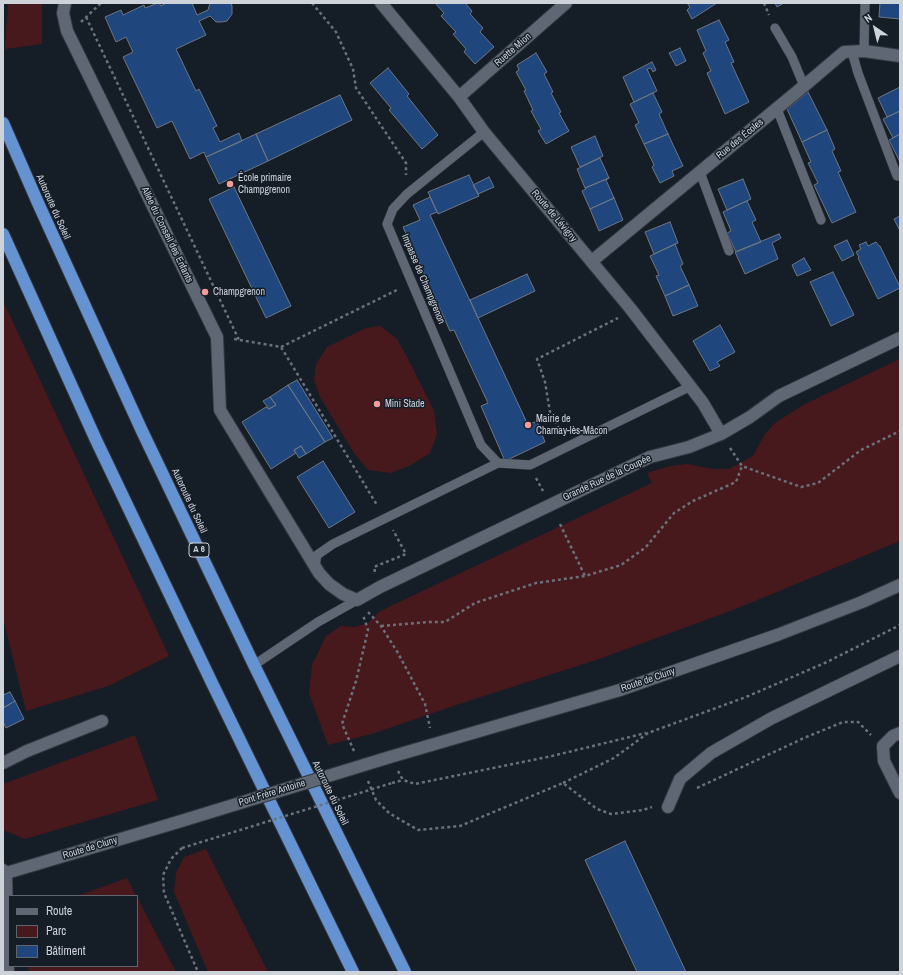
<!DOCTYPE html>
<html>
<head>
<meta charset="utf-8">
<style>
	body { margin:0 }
	#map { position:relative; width:903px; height:975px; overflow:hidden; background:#151d27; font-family:"Archivo Narrow",sans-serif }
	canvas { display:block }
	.frame { position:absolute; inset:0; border:4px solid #ced3da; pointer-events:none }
	.legend { position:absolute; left:8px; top:895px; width:130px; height:72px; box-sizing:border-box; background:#151d27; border:1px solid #5f666f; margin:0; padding:5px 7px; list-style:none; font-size:12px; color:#ced3da }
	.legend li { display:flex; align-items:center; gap:8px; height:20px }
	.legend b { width:20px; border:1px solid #5f666f }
	.north { position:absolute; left:855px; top:8px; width:40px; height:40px; -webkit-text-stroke:3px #151d27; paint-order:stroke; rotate:325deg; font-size:11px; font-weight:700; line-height:16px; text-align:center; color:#ced3da }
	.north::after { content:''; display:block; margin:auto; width:14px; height:18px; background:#ced3da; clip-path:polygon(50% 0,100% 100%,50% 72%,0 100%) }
</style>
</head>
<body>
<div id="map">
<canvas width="903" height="975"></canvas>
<div class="frame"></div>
<ul class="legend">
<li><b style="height:5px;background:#5e6773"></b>Route</li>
<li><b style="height:11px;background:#48191c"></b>Parc</li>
<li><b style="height:11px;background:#1f477d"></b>Bâtiment</li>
</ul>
<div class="north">N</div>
</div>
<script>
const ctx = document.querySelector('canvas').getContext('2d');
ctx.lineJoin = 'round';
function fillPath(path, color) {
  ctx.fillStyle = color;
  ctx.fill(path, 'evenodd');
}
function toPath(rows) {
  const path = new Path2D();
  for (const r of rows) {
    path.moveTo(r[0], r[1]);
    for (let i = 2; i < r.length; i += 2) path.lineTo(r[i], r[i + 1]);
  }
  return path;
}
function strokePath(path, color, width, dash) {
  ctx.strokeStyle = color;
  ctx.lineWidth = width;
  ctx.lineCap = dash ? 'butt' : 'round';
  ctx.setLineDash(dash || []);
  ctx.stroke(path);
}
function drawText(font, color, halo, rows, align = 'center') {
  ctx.font = font + ' "Archivo Narrow",sans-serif';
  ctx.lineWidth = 3;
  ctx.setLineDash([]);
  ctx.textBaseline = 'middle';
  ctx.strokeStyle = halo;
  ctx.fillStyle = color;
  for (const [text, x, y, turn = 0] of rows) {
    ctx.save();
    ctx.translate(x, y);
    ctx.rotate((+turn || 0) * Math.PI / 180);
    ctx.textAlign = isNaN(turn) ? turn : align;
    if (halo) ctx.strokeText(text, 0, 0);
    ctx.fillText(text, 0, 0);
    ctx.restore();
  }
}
fillPath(toPath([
	[8,3,42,3,42,44,5,49],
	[3,301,169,656,108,686,26,711,3,618],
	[380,326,397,339,408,359,434,411,437,434,430,453,411,465,391,473,368,470,354,453,320,397,314,380,316,364,327,347,366,328],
	[900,359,900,541,733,610,599,659,459,704,375,733,328,745,309,693,312,665,326,636,341,626,355,627,368,623,379,612,397,603,652,483,647,473,670,466,687,464,713,469,729,469,753,456,765,434,775,423,803,405],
	[135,735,158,800,25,839,3,830,3,784],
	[206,849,268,972,208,972,174,892,176,873,184,857],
	[127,878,136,896,77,896],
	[137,897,176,972,28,972,29,966,137,966]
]), '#48191c');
const building = toPath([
	[158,3,159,3,161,6,166,3,192,3,197,15,208,10,210,3,231,3,232,6,232,14,227,21,222,22,216,22,210,16,199,21,206,35,176,49,196,91,199,89,217,126,213,128,220,142,239,133,242,141,206,157,204,152,190,159,172,121,157,128,123,57,133,52,126,37,116,42,105,17,121,10,123,15,144,5,145,8,158,3],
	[435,3,465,3,472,11,470,14,483,28,480,32,494,47,475,64,464,52,466,49,453,34,456,32,441,16,444,13,435,3],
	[687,3,717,3,692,19,687,10,690,7,687,3],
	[775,3,784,3,777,7,775,3],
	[880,3,900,3,900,19,879,17,880,3],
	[719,20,729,40,725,42,734,62,731,63,749,102,725,114,707,73,711,71,703,53,706,51,697,30,719,20],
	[680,48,686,61,676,66,669,53,680,48],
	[536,53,547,72,544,74,553,92,551,93,561,112,559,113,569,131,546,144,538,131,541,129,531,111,533,110,524,91,526,90,516,72,519,70,517,65,536,53],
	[652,62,656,70,653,72,651,68,647,69,657,91,634,102,623,77,652,62],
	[388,68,409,94,407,96,438,135,422,149,389,110,391,108,370,83,388,68],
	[900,87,900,111,887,117,878,98,900,87],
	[808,92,827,130,802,142,787,109,808,92],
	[653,93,662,112,659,114,668,134,644,144,635,125,639,123,630,104,653,93],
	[340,95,352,120,268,161,256,134,340,95],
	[900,111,900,134,893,138,883,119,900,111],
	[827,130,835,149,832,151,841,171,838,172,856,212,832,223,814,185,818,183,808,163,811,162,802,142,827,130],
	[256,134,268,161,219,184,206,157,256,134],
	[668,134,683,166,672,171,674,176,660,183,652,167,654,165,644,144,668,134],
	[900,134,900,162,889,140,900,134],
	[595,136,603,156,580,167,571,147,595,136],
	[600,158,609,178,585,188,577,169,600,158],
	[469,175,479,196,438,214,428,192,469,175],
	[489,177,494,187,478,194,473,185,489,177],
	[609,178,606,180,614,198,590,209,582,191,586,189,585,188,609,178],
	[743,179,751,199,727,210,718,189,743,179],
	[234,187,291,306,266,318,209,199,234,187],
	[430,197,437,212,430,215,528,425,537,421,545,442,505,461,481,406,488,403,454,330,450,331,403,227,420,220,413,205,430,197],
	[614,198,623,220,599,231,590,209,614,198],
	[747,201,756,220,752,222,761,242,736,252,727,233,731,231,723,212,747,201],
	[900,216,900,231,894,219,900,216],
	[670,222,678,243,654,254,645,232,670,222],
	[779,234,781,238,772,243,778,259,745,274,735,252,779,234],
	[847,240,854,255,842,261,834,246,847,240],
	[866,242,868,246,876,242,879,246,880,246,900,287,900,288,878,299,858,258,859,257,856,252,861,249,859,245,866,242],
	[675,244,683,264,680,266,689,285,665,296,656,276,659,275,650,256,675,244],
	[804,258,811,270,797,276,792,265,804,258],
	[833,272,854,315,831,326,810,282,833,272],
	[527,274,535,291,478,318,470,300,527,274],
	[689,285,698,306,673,316,665,296,689,285],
	[720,325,735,352,717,362,720,366,710,371,693,341,720,325],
	[297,380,333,438,325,442,288,385,297,380],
	[288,385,325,442,306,454,301,446,294,450,296,453,271,469,242,422,266,407,269,409,276,405,270,397,288,385],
	[270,397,276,405,269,409,263,401,270,397],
	[301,446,306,454,299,458,294,450,301,446],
	[323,461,355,512,329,528,297,477,323,461],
	[10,692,15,701,3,708,3,695,10,692],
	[15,701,24,719,6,728,3,722,3,708,15,701],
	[625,841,686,972,637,972,585,860,625,841]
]);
fillPath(building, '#1f477d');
strokePath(building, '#6d7683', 1);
const lane = toPath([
	[775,28,792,57,804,86],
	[864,51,865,3],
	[852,52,858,73,897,176],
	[777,109,821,220],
	[484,132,407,194,393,209,387,224,481,445,498,463],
	[700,172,729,251],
	[315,566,317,555,333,544,498,463,530,465,691,386],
	[254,665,318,622,357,600]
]);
const street = toPath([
	[65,3,63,13,67,31,217,337,220,410,319,573,329,584,343,594,357,600,380,587,650,457,689,447,721,434,750,417,779,396,900,338],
	[381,3,459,97,484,132,630,308,703,403,721,434],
	[459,97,566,3],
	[592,261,804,86,844,52,864,51,900,56],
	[900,733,893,736,883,746,884,761,900,793],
	[3,763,27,751,102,721],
	[668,807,680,779,711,753,772,718,900,656],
	[3,870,6,873,8,972]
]);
const secondary = toPath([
	[390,757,620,690,777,635,862,602,900,585],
	[3,874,178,822]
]);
const highway = toPath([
	[3,123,38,203,142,431,254,665,405,972],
	[3,234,96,440,212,683,353,972]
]);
strokePath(lane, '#343840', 10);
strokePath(street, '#343840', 14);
strokePath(secondary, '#343840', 14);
strokePath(highway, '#343840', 14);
strokePath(toPath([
	[312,3,336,32,353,69,356,88,406,163,406,175],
	[764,3,769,15],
	[86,17,239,340],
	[81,22,101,3],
	[234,339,281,347,377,505],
	[281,347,399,289],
	[562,434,550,412,545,382,537,359,618,318],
	[730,448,742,466,801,487,818,483,861,450,900,431],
	[536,478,543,491],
	[560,524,585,576],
	[375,572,374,567,406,554,393,530],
	[368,612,381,626,398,653,425,704,430,728],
	[381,626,428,622,445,622,475,603,536,583,585,576,621,565,646,547,674,513,693,501,736,482,742,466],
	[354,751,342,724,356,681,368,630,363,615],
	[398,771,403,780,415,784,552,756,646,733],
	[368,781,376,800,389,813,418,830,460,826,563,783,597,809,611,814,643,810,652,807],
	[392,783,403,780],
	[563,783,614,758,648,733,746,697,827,662,900,625],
	[697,788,804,738,843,722,858,722,871,735],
	[182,848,171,859,163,875,164,893,198,972]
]), '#6b717a', 2.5, [3, 3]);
strokePath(lane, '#5e6773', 9);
strokePath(street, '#5e6773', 12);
strokePath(secondary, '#5e6773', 12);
strokePath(highway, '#6593d2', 12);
const secondaryBridge = toPath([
	[178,822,390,757]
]);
strokePath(secondaryBridge, '#343840', 14, []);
strokePath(toPath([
	[182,848,392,783]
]), '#6b717a', 2.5, [3, 3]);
strokePath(secondaryBridge, '#5e6773', 12);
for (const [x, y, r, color] of [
	[230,184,4,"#f59b9c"],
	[205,292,4,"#f59b9c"],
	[377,404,4,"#f59b9c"],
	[528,425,4,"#f59b9c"]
]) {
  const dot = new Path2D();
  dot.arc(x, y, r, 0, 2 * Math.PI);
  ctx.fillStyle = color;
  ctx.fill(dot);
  strokePath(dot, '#151d27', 1.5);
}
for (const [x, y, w] of [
	[199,550,20]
]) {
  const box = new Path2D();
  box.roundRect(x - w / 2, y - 7, w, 14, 3);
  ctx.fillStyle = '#151d27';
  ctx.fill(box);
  strokePath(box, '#ced3da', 1);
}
drawText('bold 9px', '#ced3da', null, [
	["A 6",199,550]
]);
drawText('10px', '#ced3da', '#151d27', [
	["Ruette Mion",513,50,-41],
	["Rue des Écoles",740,139,-39],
	["Autoroute du Soleil",53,207,66],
	["Route de Lévigny",554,216,50],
	["Allée du Conseil des Enfants",167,235,64],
	["Impasse de Champgrenon",423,279,67],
	["Grande Rue de la Coupée",607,478,-25],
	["Autoroute du Soleil",189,501,65],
	["Route de Cluny",648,680,-19],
	["Pont Frère Antoine",272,793,-17],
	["Autoroute du Soleil",330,793,64],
	["Route de Cluny",90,848,-17]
]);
drawText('10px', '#ced3da', '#151d27', [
	["École primaire",238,178],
	["Champgrenon",238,190],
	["Champgrenon",213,292],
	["Mini Stade",385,404],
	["Mairie de",536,419],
	["Charnay-lès-Mâcon",536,431]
], 'left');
</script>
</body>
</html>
